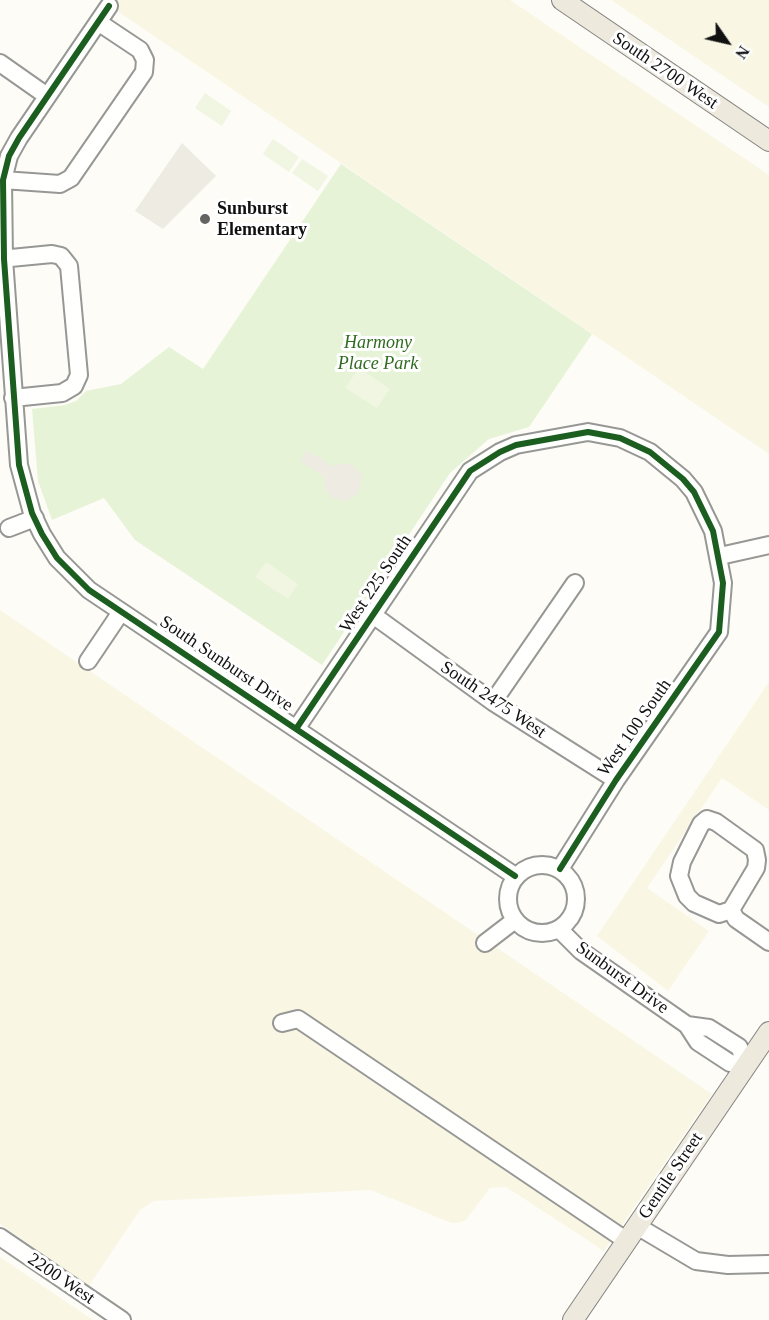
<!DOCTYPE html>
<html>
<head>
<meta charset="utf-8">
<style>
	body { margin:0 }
	#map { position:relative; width:769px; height:1320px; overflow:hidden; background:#fdfcf7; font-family:"Times New Roman",serif }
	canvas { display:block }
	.north { position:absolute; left:697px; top:12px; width:60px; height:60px; -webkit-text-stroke:4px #fff; paint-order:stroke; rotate:124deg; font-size:16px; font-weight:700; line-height:24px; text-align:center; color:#111 }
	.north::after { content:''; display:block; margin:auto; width:21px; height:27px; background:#111; clip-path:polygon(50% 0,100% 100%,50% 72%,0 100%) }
</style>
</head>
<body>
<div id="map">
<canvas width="769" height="1320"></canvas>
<div class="north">N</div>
</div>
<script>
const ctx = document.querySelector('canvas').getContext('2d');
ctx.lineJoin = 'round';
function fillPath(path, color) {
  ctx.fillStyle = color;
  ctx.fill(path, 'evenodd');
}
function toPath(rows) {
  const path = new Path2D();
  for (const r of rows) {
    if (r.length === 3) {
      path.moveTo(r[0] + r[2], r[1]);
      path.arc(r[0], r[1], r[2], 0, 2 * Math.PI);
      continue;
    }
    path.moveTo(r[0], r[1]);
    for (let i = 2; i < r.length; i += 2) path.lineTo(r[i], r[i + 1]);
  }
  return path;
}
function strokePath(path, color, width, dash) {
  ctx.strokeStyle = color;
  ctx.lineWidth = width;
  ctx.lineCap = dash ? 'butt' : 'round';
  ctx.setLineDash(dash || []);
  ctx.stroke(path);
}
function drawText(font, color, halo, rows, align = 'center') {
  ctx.font = font + ' "Times New Roman",serif';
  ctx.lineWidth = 6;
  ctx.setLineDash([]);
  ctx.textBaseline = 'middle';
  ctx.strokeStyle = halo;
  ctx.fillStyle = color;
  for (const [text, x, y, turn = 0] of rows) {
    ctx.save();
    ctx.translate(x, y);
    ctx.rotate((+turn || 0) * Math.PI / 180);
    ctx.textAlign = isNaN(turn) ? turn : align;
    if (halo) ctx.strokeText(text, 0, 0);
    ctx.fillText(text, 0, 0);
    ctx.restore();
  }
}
fillPath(toPath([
	[101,0,510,0,769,175,769,454],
	[611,0,769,0,769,107],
	[0,610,712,1094,604,1251,506,1187,490,1188,466,1220,458,1223,451,1223,371,1190,154,1201,140,1210,89,1286,0,1224],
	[769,682,769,810,722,778,647,888,709,931,668,991,597,936],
	[0,1257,93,1320,0,1320]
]), '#f9f7e4');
fillPath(toPath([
	[341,164,592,334,529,427,489,439,450,473,322,665,135,540,104,498,52,520,38,481,32,409,65,405,76,401,86,391,121,384,169,347,203,369]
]), '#e7f3d7');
fillPath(toPath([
	[205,93,231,111,222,126,195,108],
	[273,139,299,157,289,172,263,154],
	[302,159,328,176,318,191,292,173],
	[359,368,390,389,377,408,345,388],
	[266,562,298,584,288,599,255,577]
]), '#f0f6e1');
fillPath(toPath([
	[182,143,216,176,163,229,135,211],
	[307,450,332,466,344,463,354,466,362,475,359,493,347,501,332,498,324,487,324,477,300,461]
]), '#edebe2');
const minor = toPath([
	[109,6,19,138,9,156,3,180,4,259,19,465,32,513,42,534,57,558,89,590,515,876],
	[0,63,47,96],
	[3,180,60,184,71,178,144,72,145,60,140,50,98,22],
	[0,259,52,254,61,256,69,266,79,375,74,386,62,393,13,398],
	[9,528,35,518],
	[720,556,769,545],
	[373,615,493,702,616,780],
	[88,661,121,612],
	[493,702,575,583],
	[296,729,470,471,500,452,516,445,588,432,620,438,650,452,683,479,694,492,713,531,723,583,719,632,616,780,560,869],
	[707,819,716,822,755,850,757,860,756,868,731,910,719,914,694,903,687,896,679,876,682,862,701,824,707,819],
	[542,899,34],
	[731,910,736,919,769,942],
	[559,929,581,951,687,1025,698,1042,730,1063,747,1065,739,1047,709,1028,687,1025],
	[485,943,515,920],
	[282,1023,298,1019,627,1241],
	[637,1226,696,1261,728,1265,769,1264],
	[0,1237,122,1320]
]);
const major = toPath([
	[562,0,769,141],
	[573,1320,769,1032]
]);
strokePath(minor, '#979795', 20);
strokePath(major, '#858482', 22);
strokePath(minor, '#fffffe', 16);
strokePath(major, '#ede9dc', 20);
strokePath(toPath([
	[109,6,19,138,9,156,3,180,4,259,19,465,32,513,42,534,57,558,89,590,515,876],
	[296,729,470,471,500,452,516,445,588,432,620,438,650,452,683,479,694,492,713,531,723,583,719,632,616,780,560,869]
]), '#1b5e20', 6);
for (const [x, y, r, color] of [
	[205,219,6,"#646362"]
]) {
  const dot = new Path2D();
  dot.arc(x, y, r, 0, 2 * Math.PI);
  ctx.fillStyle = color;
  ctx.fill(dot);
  strokePath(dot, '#fff', 2);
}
drawText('18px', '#111', '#fff', [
	["South 2700 West",665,71,34],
	["West 225 South",376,584,-56],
	["South Sunburst Drive",226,664,34],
	["South 2475 West",493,700,34],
	["West 100 South",635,728,-55],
	["Sunburst Drive",622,978,36],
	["Gentile Street",671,1176,-56],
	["2200 West",61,1279,34]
]);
drawText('bold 18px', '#111', '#fff', [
	["Sunburst",217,209],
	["Elementary",217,230]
], 'left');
drawText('italic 18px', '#2f6b1f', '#fff', [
	["Harmony",378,343],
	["Place Park",378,364]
]);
</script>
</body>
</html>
